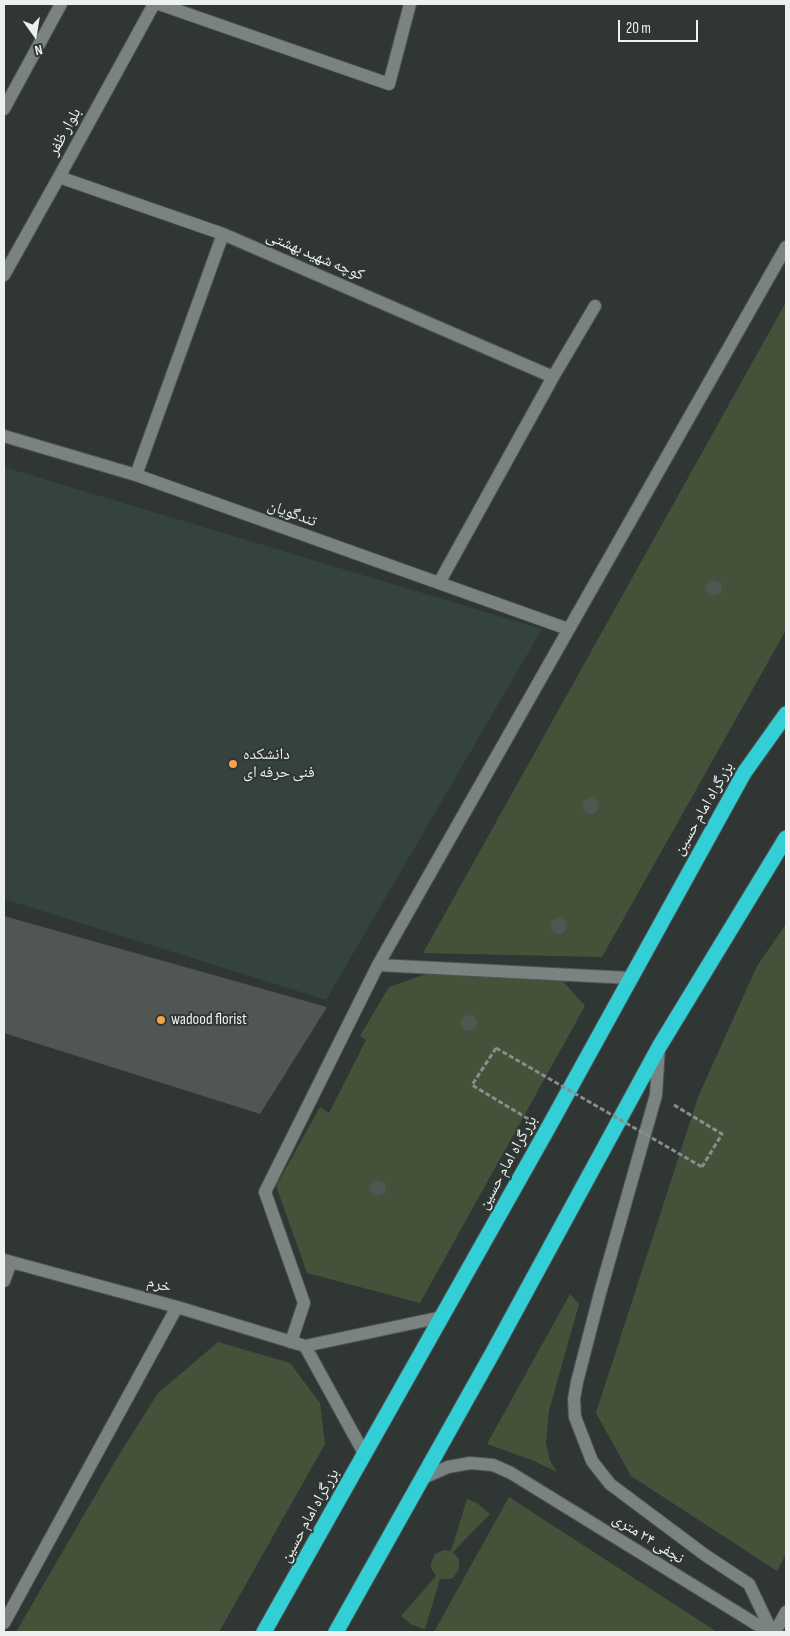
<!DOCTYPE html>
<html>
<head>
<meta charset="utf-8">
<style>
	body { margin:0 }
	#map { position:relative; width:790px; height:1636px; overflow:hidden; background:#2f3634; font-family:"Sofia Sans Condensed",sans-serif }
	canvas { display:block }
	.frame { position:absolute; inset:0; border:5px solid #ecf0ef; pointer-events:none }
	.north { position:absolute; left:10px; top:10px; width:50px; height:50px; -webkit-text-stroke:4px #2f3634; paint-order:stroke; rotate:167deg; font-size:14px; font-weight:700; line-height:20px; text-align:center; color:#ecf0ef }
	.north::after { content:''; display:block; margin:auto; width:18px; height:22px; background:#ecf0ef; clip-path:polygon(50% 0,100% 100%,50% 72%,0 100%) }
	.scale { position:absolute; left:618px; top:20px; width:80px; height:22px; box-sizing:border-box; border:2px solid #ecf0ef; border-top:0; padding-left:6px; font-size:15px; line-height:18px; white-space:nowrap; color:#ecf0ef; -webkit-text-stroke:4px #2f3634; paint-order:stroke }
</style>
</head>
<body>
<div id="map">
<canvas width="790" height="1636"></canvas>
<div class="frame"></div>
<div class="north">N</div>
<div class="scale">20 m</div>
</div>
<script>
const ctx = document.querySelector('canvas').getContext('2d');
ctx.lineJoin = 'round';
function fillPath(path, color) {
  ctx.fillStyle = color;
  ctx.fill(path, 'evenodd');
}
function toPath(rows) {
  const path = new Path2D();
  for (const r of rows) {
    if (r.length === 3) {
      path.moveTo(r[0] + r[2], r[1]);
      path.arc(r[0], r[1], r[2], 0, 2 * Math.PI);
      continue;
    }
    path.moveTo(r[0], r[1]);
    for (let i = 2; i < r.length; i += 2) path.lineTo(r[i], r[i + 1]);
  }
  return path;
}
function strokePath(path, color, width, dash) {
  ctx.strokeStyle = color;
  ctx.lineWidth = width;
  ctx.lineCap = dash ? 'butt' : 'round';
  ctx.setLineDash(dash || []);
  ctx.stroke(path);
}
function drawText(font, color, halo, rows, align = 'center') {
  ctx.font = font + ' "Sofia Sans Condensed","Noto Naskh Arabic",sans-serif';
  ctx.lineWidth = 4;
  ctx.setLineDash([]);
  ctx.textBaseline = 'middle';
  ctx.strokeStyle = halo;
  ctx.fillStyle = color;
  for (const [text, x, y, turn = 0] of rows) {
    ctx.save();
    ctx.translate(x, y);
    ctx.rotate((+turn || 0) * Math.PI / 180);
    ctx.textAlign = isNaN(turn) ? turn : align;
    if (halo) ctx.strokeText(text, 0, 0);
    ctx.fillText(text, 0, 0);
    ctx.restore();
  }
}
fillPath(toPath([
	[4,467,542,629,326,1000,4,899]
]), '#34433f');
fillPath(toPath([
	[786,302,786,630,602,957,423,953],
	[786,924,786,1554,777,1571,631,1476,596,1413,698,1097,757,966],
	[432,972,560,978,585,1006,420,1303,307,1273,276,1186,320,1107,329,1113,366,1040,360,1036,389,987],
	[570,1294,579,1304,549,1411,546,1443,550,1461,557,1472,534,1461,487,1444],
	[218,1342,290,1363,320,1403,325,1444,219,1632,16,1632,117,1458,158,1393],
	[509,1497,717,1632,434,1632],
	[467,1499,477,1503,490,1514,453,1552,459,1559,459,1569,454,1577,450,1579,440,1579,425,1629,421,1628,411,1624,401,1616,436,1576,431,1568,431,1563,435,1554,444,1550,451,1551]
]), '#45523a');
fillPath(toPath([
	[714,588,8],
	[591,806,8],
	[4,916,327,1007,260,1114,4,1033],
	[559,926,8],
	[469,1023,8],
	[378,1188,8]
]), '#505651');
const minor = toPath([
	[159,4,389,84,410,4],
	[4,109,61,4],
	[59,177,223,234,553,377],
	[4,275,59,177,154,4],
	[4,436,136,475,568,629],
	[136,475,223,234],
	[439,583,553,377,595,306],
	[378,965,630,978],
	[659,1047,656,1095,600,1293,577,1382,574,1399,575,1417,592,1461,610,1484,705,1555,749,1584,772,1632],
	[4,1260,177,1307,305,1346,442,1317],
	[4,1281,11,1262],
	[291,1342,304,1303,265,1192,378,965,786,247],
	[305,1346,365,1455],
	[423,1478,448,1467,470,1463,493,1465,511,1473,769,1632],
	[4,1623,177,1307],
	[775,1632,786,1612]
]);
const highway = toPath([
	[264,1632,547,1130,744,773,786,714],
	[336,1632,492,1354,659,1047,786,838]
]);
strokePath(minor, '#4e5453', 14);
strokePath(highway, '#4e5453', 17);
strokePath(toPath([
	[496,1048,472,1085,530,1120],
	[674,1105,722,1134,702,1167]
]), '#898e8d', 3, [5, 2.5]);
strokePath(minor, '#7b8381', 12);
strokePath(highway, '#32cfd7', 15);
strokePath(toPath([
	[496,1048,702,1167]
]), '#898e8d', 3, [5, 2.5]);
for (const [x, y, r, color] of [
	[233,764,5,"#f8a14a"],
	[161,1020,5,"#f8a14a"]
]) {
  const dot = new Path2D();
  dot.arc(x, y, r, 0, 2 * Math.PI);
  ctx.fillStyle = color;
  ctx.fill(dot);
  strokePath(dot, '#2f3634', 2);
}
drawText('16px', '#ecf0ef', '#2f3634', [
	["بلوار ظفر",65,132,-61],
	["کوچه شهید بهشتی",315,256,23],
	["تندگویان",292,514,20],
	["بزرگراه امام حسین",704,809,-60],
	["بزرگراه امام حسین",508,1163,-61],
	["خرم",159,1285,15],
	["بزرگراه امام حسین",310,1516,-61],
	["نجفی ۲۴ متری",648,1539,32]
]);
drawText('16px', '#ecf0ef', '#2f3634', [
	["دانشکده",243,755],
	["فنی حرفه ای",243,773],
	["wadood florist",171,1020]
], 'left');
</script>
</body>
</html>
